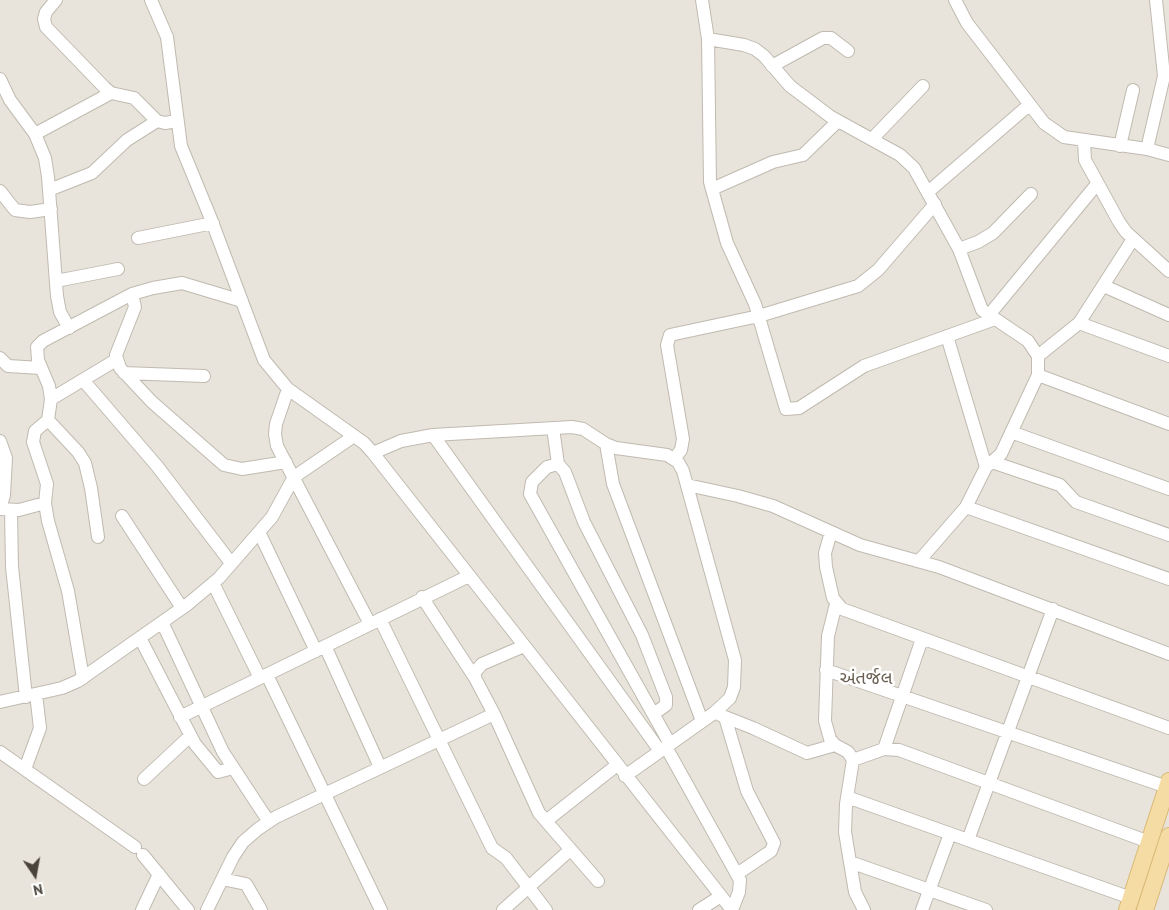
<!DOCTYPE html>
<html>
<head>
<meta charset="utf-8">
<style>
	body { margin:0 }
	#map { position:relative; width:1169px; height:910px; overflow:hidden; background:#f5f2ed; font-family:"PT Sans",sans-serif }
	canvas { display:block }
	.north { position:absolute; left:10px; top:850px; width:50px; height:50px; -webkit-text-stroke:4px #fff; paint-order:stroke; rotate:168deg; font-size:14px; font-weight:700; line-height:20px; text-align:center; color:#49433b }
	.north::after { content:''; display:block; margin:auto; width:18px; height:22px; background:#49433b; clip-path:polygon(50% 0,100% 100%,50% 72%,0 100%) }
</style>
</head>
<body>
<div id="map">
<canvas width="1169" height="910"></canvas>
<div class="north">N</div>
</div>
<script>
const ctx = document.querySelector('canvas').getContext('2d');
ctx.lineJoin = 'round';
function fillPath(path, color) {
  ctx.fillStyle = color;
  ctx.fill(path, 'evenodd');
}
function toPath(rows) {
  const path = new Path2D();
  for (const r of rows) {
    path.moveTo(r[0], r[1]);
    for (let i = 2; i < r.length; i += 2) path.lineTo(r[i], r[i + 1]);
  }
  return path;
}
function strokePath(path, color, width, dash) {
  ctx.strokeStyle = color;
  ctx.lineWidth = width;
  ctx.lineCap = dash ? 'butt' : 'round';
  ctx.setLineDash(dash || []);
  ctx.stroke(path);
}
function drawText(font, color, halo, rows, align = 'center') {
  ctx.font = font + ' "PT Sans","Noto Sans Gujarati",sans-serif';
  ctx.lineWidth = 5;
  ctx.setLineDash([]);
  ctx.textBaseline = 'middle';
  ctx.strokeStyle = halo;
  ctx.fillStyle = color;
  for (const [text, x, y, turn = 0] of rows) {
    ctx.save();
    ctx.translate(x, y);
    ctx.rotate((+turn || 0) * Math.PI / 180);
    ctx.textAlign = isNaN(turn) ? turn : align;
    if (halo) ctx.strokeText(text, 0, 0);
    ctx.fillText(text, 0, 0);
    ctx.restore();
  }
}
fillPath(toPath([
	[0,0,1169,0,1169,910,0,910]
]), '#e8e4db');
const minor = toPath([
	[56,0,46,12,44,19,46,27,105,88,111,93,134,98,157,121,165,123,177,121],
	[151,0,167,37,181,146,211,219,264,360,288,389,364,443,373,453,732,910],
	[702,0,708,39,710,182,727,243,755,304,786,409,799,408,864,366,995,319],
	[955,0,967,23,1044,123,1064,137,1147,149,1169,155],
	[708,39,744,45,755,49,764,56,790,86,831,117,900,155,914,168,959,249,982,310,1028,341,1038,356,1038,375,1001,454,986,467,966,507,919,561],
	[772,66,823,38,831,38,848,51],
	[0,79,10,100,35,134,45,158,48,177,57,296,60,312,69,328],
	[35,134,111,93],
	[872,139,923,86],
	[1084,141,1085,160,1119,222,1126,232,1169,271],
	[1120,146,1133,90],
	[1147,149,1164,76,1156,0],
	[712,189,773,162,803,155,837,122],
	[49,190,92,173,127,140,157,121],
	[0,191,15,210,30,212,51,209],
	[928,192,1029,105],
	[138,238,213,223],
	[959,249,978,242,993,233,1031,194],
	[56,281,118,269],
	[1104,286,1169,315],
	[132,294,135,307,116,355,120,368,152,402,224,465,242,469,286,462],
	[989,315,1097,184],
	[1079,323,1169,356],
	[947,336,986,467],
	[1038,356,1079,323,1133,239],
	[0,358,8,366,41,368],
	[124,373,204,376],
	[1038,375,1169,424],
	[83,380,157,466,231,563],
	[288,389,276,424,275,434,277,446,370,624],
	[51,399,116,360],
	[48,420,78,452,85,463,91,488,98,537],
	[553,428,558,464,565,472,584,522,642,635,666,697,666,705,655,713],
	[1011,432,1169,489],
	[433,435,660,751],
	[0,441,6,458,4,495,0,509,19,510,45,503],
	[606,444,613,484,702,721],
	[373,453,401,441,433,435,572,427,583,429,606,444,616,448,667,455,678,462,683,471,735,660,734,687,730,698,714,713,625,776],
	[674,459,681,450,683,439,667,345,670,335,759,316,858,286,878,270,935,204],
	[992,462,1060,485,1076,502,1169,535],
	[558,464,547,467,532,482,530,494,670,744],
	[687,485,738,496,773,506,860,545,939,567,1169,654],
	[966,507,1169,579],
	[11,511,12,567,26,697],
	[122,516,182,608],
	[259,532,316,651],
	[831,532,825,553,826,567,833,598,842,609,1169,728],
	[213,583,260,678],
	[422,597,475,678],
	[836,604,828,636,825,721,830,739,835,745,848,752,853,760,846,804,845,832,855,892,864,910],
	[380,619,492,848,506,858,546,910],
	[162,622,223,752,269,822],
	[140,638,195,744,218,772,233,768],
	[325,646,380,767],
	[826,670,1167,787],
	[267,675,381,910],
	[83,678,68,591,48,521,45,503,47,484,33,442,35,431,48,420,51,399,49,386,38,360,37,347,43,341,132,294,153,288,182,283,242,301],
	[0,702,62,688,78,681,188,604,219,578,272,517,294,477,354,436],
	[494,714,475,678,475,672,482,664,524,646],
	[720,715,753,728,807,753,835,745],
	[180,717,469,576],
	[725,717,747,791,774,843,771,851,737,874],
	[666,747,740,880,739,892,732,910],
	[884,749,922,639],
	[0,752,135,847],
	[853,760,884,749,899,750,1149,842],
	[25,769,40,728,36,694],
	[144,779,189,737],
	[847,797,1131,898],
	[546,821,617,765],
	[968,840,1053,609],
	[143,855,188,910],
	[850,862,986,910],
	[222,879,246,884,261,910],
	[142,910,159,874],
	[207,910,233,857,243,842,258,829,276,817,494,714,539,813,598,881],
	[503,910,570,850],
	[699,910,721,896],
	[922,910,950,834]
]);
const major = toPath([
	[1127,910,1169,781],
	[1145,910,1169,836]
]);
strokePath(minor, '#c0bab0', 14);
strokePath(major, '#d9b976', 18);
strokePath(minor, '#fff', 12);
strokePath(major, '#f5dca5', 16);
drawText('18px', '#6b6053', '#fff', [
	["અંતર્જલ",866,679]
]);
</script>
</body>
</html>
